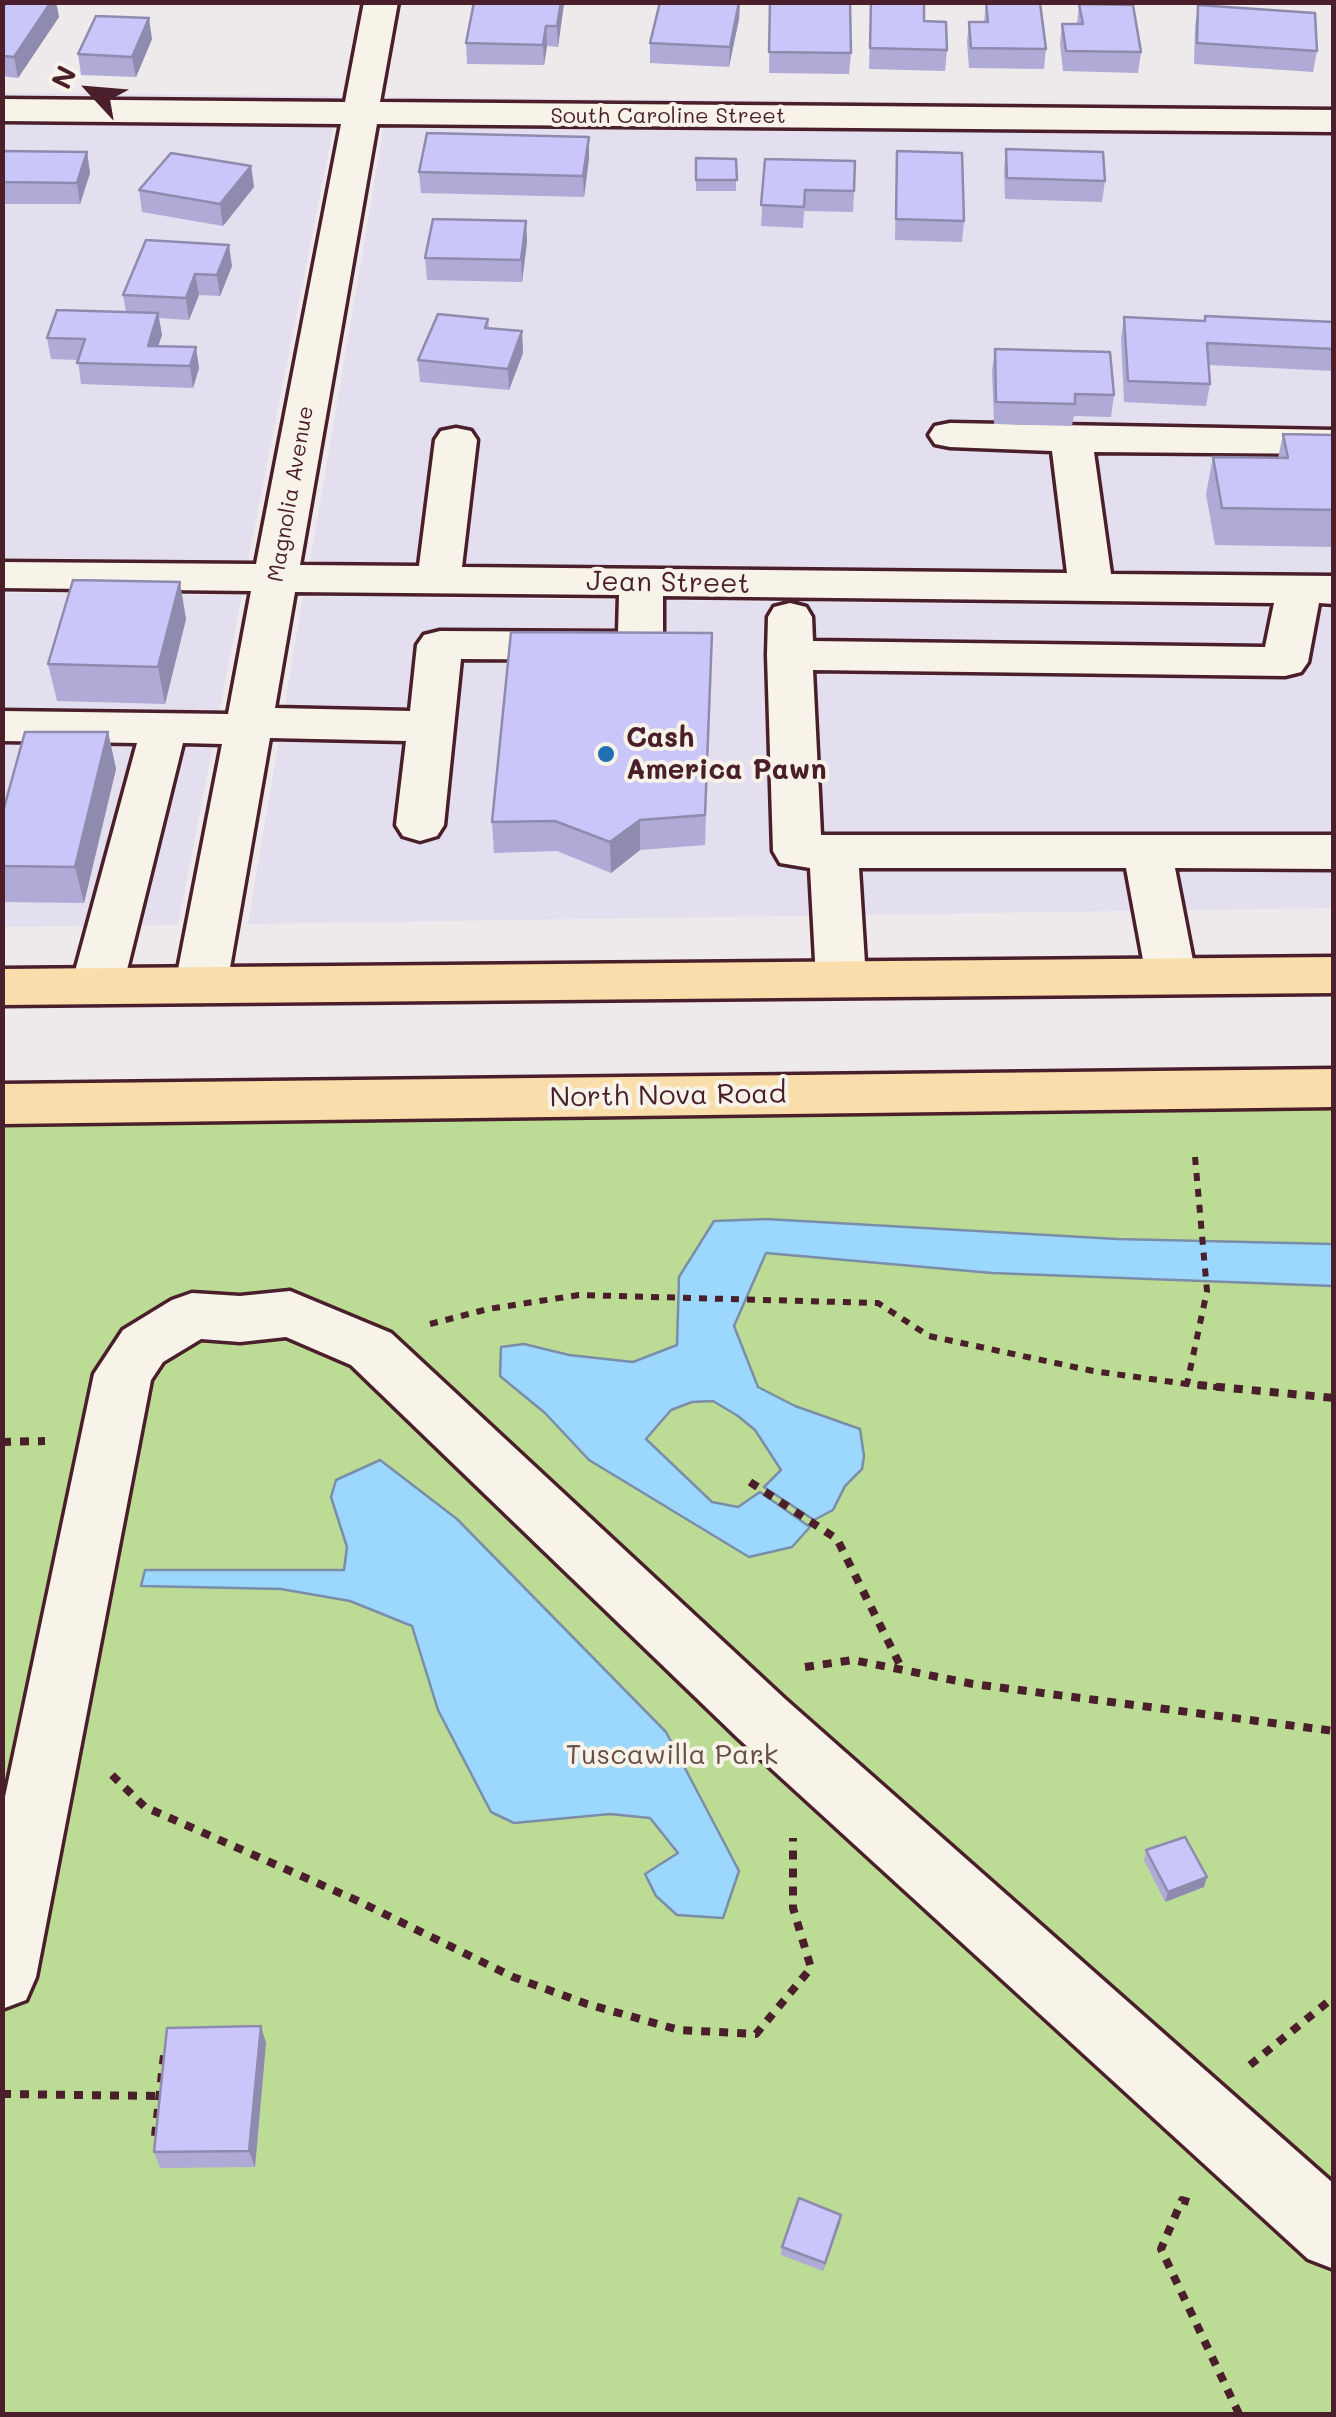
<!DOCTYPE html>
<html>
<head>
<meta charset="utf-8">
<style>
	body { margin:0 }
	#map { position:relative; width:1336px; height:2417px; overflow:hidden; background:#eeeaeb; font-family:Mali,sans-serif }
	canvas { display:block }
	.frame { position:absolute; inset:0; border:5px solid #4a1f2b; pointer-events:none }
	.north { position:absolute; left:40px; top:40px; width:100px; height:100px; -webkit-text-stroke:8px #f7f3e8; paint-order:stroke; rotate:296deg; font-size:28px; font-weight:700; line-height:40px; text-align:center; color:#4a1f2b }
	.north::after { content:''; display:block; margin:auto; width:35px; height:45px; background:#4a1f2b; clip-path:polygon(50% 0,100% 100%,50% 72%,0 100%) }
</style>
</head>
<body>
<div id="map">
<canvas width="1336" height="2417"></canvas>
<div class="frame"></div>
<div class="north">N</div>
</div>
<script>
const ctx = document.querySelector('canvas').getContext('2d');
ctx.lineJoin = 'round';
function fillPath(path, color) {
  ctx.fillStyle = color;
  ctx.fill(path, 'evenodd');
}
function toPath(rows) {
  const path = new Path2D();
  for (const r of rows) {
    path.moveTo(r[0], r[1]);
    for (let i = 2; i < r.length; i += 2) path.lineTo(r[i], r[i + 1]);
  }
  return path;
}
function strokePath(path, color, width, dash) {
  ctx.strokeStyle = color;
  ctx.lineWidth = width;
  ctx.lineCap = dash ? 'butt' : 'round';
  ctx.setLineDash(dash || []);
  ctx.stroke(path);
}
function drawText(font, color, halo, rows, align = 'center') {
  ctx.font = font + ' Mali,sans-serif';
  ctx.lineWidth = 8;
  ctx.setLineDash([]);
  ctx.textBaseline = 'middle';
  ctx.strokeStyle = halo;
  ctx.fillStyle = color;
  for (const [text, x, y, turn = 0] of rows) {
    ctx.save();
    ctx.translate(x, y);
    ctx.rotate((+turn || 0) * Math.PI / 180);
    ctx.textAlign = isNaN(turn) ? turn : align;
    if (halo) ctx.strokeText(text, 0, 0);
    ctx.fillText(text, 0, 0);
    ctx.restore();
  }
}
fillPath(toPath([
	[3,93,340,96,338,102,3,99],
	[389,97,1333,106,1334,110,388,102],
	[3,122,334,124,248,561,3,558],
	[384,125,1333,133,1333,573,310,562],
	[2,593,242,595,178,925,3,927],
	[303,596,1333,608,1333,908,248,924]
]), '#e4dfef');
fillPath(toPath([
	[1333,1087,1333,2414,3,2414,2,1104]
]), '#bcdc95');
const water = toPath([
	[766,1219,1117,1239,1333,1244,1333,1286,992,1273,766,1253,734,1326,758,1387,795,1406,860,1429,864,1456,862,1469,845,1486,833,1510,814,1520,764,1487,781,1470,755,1430,738,1416,713,1401,692,1402,671,1410,646,1439,712,1502,738,1507,760,1492,810,1527,792,1547,749,1557,589,1460,545,1413,500,1376,501,1347,524,1344,569,1355,633,1362,677,1345,679,1277,714,1221,766,1219],
	[380,1460,457,1519,666,1732,739,1871,723,1918,677,1915,656,1896,645,1874,678,1853,650,1818,610,1814,514,1823,491,1812,438,1710,412,1626,350,1601,281,1589,141,1586,145,1570,344,1570,347,1547,331,1497,336,1480,380,1460]
]);
fillPath(water, '#9cd7fd');
strokePath(water, '#7b8da9', 2.5);
const minor = toPath([
	[364,2,398,2,380,102,1334,110,1334,132,377,124,300,565,419,566,435,440,441,431,456,428,471,431,477,440,462,567,1067,573,1052,451,950,447,935,444,929,435,935,426,950,423,1334,430,1334,454,1094,452,1111,574,1334,576,1334,604,1319,603,1308,662,1301,672,1285,676,813,670,821,835,1334,835,1334,869,1175,868,1196,976,1189,989,1171,994,1153,989,1146,976,1126,868,859,868,866,979,859,992,841,997,823,992,816,979,810,868,780,863,773,851,767,655,768,617,774,607,790,603,806,607,812,617,813,641,1265,647,1274,603,663,596,663,646,656,656,640,660,461,659,444,825,437,836,420,841,403,836,396,825,406,741,270,738,227,985,219,998,201,1003,183,998,175,985,222,744,183,743,123,986,115,999,97,1004,79,999,71,986,137,743,2,741,2,711,228,714,251,591,2,588,2,562,256,564,341,124,2,121,2,99,345,102,364,2],
	[295,592,619,595,618,632,440,631,424,635,417,645,410,711,275,708,295,592],
	[290,1291,391,1333,785,1699,1334,2184,1334,2269,1308,2259,739,1739,351,1365,286,1337,240,1342,201,1339,163,1362,151,1380,36,1977,26,2000,2,2009,2,1811,94,1374,123,1330,172,1300,192,1293,240,1296,290,1291]
]);
const major = toPath([
	[1334,957,1334,993,2,1005,2,969,1334,957],
	[1334,1069,1334,1107,2,1124,2,1084,1334,1069]
]);
strokePath(minor, '#4a1f2b', 7);
strokePath(major, '#4a1f2b', 7);
strokePath(toPath([
	[1195,1157,1207,1291,1187,1384,1225,1388],
	[430,1324,488,1309,579,1295,878,1303,929,1336,1093,1371,1187,1384]
]), '#4a1f2b', 6, [8, 8]);
strokePath(toPath([
	[1198,1385,1334,1398],
	[2,1442,45,1441],
	[750,1482,837,1539,903,1671],
	[805,1667,853,1660,973,1684,1334,1731],
	[112,1775,145,1807,358,1901,513,1977,587,2004,679,2030,756,2034,811,1968,793,1908,793,1838],
	[1250,2065,1334,1997],
	[2,2094,159,2096],
	[155,2136,164,2055],
	[1189,2202,1182,2200,1161,2249,1239,2414]
]), '#4a1f2b', 8, [9, 9]);
fillPath(minor, '#f7f3e8');
fillPath(major, '#f9deab');
fillPath(toPath([
	[7,2,56,2,59,17,18,78,2,76,2,8],
	[564,2,558,47,547,46,544,65,467,64,466,43],
	[740,2,739,19,729,67,650,63,650,43],
	[770,2,851,53,849,74,769,73],
	[871,2,924,21,947,50,945,71,869,69],
	[986,2,1046,49,1044,69,969,68,967,42,969,22,984,22],
	[1079,4,1141,52,1138,73,1063,71,1060,44,1062,24,1077,24],
	[1198,5,1317,51,1313,72,1194,64,1195,26],
	[152,39,136,77,81,75,78,54],
	[589,137,589,158,584,197,421,193,419,172],
	[1006,149,1105,181,1102,202,1005,199,1004,170],
	[2,151,87,152,90,173,80,204,2,204],
	[897,151,964,221,962,242,895,240],
	[696,158,736,159,736,191,696,191],
	[765,159,854,191,853,212,804,211,803,228,761,226],
	[251,166,254,187,223,226,142,212,139,190],
	[526,221,527,242,522,282,427,280,425,258],
	[146,240,232,266,220,296,199,295,189,320,159,318,162,335,158,346,199,368,193,388,81,384,78,360,51,359,47,338,126,312,123,295],
	[1205,316,1334,322,1334,371,1209,365,1210,384,1206,406,1124,402,1121,339,1124,317,1204,321],
	[488,319,489,328,522,331,523,353,509,390,420,382,418,360],
	[995,349,1114,395,1111,417,1074,416,1072,426,994,424,992,371],
	[1283,434,1334,435,1334,547,1215,545,1206,494,1213,457,1278,458],
	[186,619,165,704,57,701,48,664],
	[711,663,705,845,640,850,611,873,557,851,494,853,492,822],
	[108,732,116,769,84,903,2,902,2,815],
	[1146,1850,1207,1877,1204,1887,1165,1902,1144,1860],
	[266,2043,255,2167,160,2168,154,2152],
	[841,2215,840,2223,823,2271,781,2255,782,2247]
]), '#afaad6');
fillPath(toPath([
	[51,2,56,2,59,17,18,78,14,57],
	[561,2,564,2,564,4,558,47,557,26],
	[740,2,739,19,729,67,730,47],
	[149,18,152,39,136,77,132,57],
	[546,26,547,46,544,65,543,45],
	[589,137,589,158,584,197,583,176],
	[87,152,90,173,80,204,77,183],
	[251,166,254,187,223,226,220,204],
	[526,221,527,242,522,282,521,260],
	[229,245,232,266,220,296,217,275],
	[195,274,199,295,189,320,186,298],
	[158,313,162,335,151,367,148,346],
	[522,331,523,353,509,390,508,369],
	[196,347,199,368,193,388,190,366],
	[180,582,186,619,165,704,158,667],
	[108,732,116,769,84,903,75,867],
	[640,820,640,850,611,873,610,842],
	[1207,1877,1204,1887,1165,1902,1168,1892],
	[261,2026,266,2043,255,2167,249,2151],
	[841,2215,840,2223,823,2271,825,2263]
]), '#8e8bae');
const building = toPath([
	[7,2,51,2,14,57,2,56,2,8,7,2],
	[474,2,561,2,557,26,546,26,543,45,466,43,474,2],
	[660,2,739,2,730,47,650,43,660,2],
	[770,2,850,2,851,53,769,52,770,2],
	[871,2,924,2,924,21,946,22,947,50,870,48,871,2],
	[986,2,1040,3,1046,49,971,48,969,22,988,22,986,2],
	[1079,4,1133,5,1141,52,1066,51,1062,24,1083,24,1079,4],
	[1198,5,1315,13,1317,51,1197,43,1198,5],
	[96,16,149,18,132,57,78,54,96,16],
	[427,133,589,137,583,176,419,172,427,133],
	[1006,149,1103,152,1105,181,1007,178,1006,149],
	[2,151,87,152,77,183,2,182,2,151],
	[897,151,962,153,964,221,896,219,897,151],
	[171,153,251,166,220,204,139,190,171,153],
	[696,158,736,159,737,180,696,180,696,158],
	[765,159,855,161,854,191,805,190,804,207,761,205,765,159],
	[433,219,526,221,521,260,425,258,433,219],
	[146,240,229,245,217,275,195,274,186,298,123,295,146,240],
	[57,310,158,313,148,346,196,347,190,366,77,363,85,339,47,338,57,310],
	[438,314,488,319,485,328,522,331,508,369,418,360,438,314],
	[1205,316,1334,322,1334,349,1207,343,1210,384,1128,381,1124,317,1205,321,1205,316],
	[995,349,1110,352,1114,395,1075,394,1075,404,996,402,995,349],
	[1283,434,1334,435,1334,510,1222,508,1213,457,1288,458,1283,434],
	[73,580,180,582,158,667,48,664,73,580],
	[511,632,712,633,705,815,640,820,610,842,555,821,492,822,511,632],
	[25,732,108,732,75,867,2,866,2,815,25,732],
	[1185,1837,1207,1877,1168,1892,1146,1850,1185,1837],
	[261,2026,249,2151,154,2152,167,2028,261,2026],
	[799,2198,841,2215,825,2263,782,2247,799,2198]
]);
fillPath(building, '#cbc6f9');
strokePath(building, '#8e8bae', 2.5);
for (const [x, y, r, color] of [
	[606,754,10,"#1f6fb2"]
]) {
  const dot = new Path2D();
  dot.arc(x, y, r, 0, 2 * Math.PI);
  ctx.fillStyle = color;
  ctx.fill(dot);
  strokePath(dot, '#f7f3e8', 4);
}
drawText('22px', '#4a1f2b', '#f7f3e8', [
	["South Caroline Street",668,116],
	["Magnolia Avenue",291,494,-80]
]);
drawText('28px', '#4a1f2b', '#f7f3e8', [
	["Jean Street",668,583,1],
	["North Nova Road",668,1096,-1]
]);
drawText('bold 28px', '#4a1f2b', '#f7f3e8', [
	["Cash",626,738],
	["America Pawn",626,770]
], 'left');
drawText('28px', '#664e46', '#f7f3e8', [
	["Tuscawilla Park",672,1755]
]);
</script>
</body>
</html>
